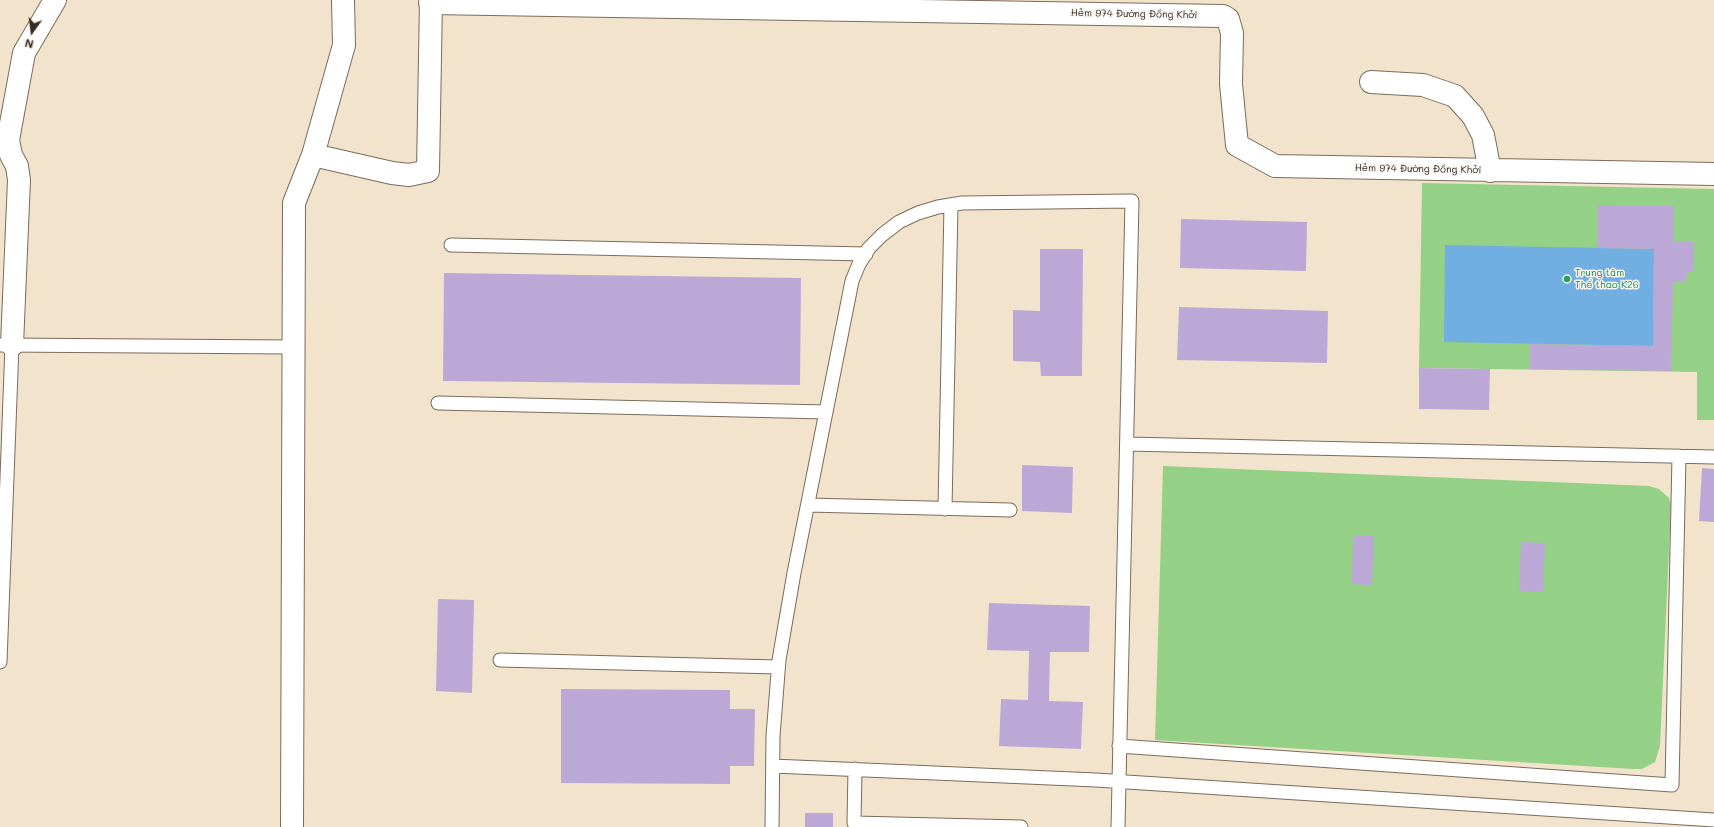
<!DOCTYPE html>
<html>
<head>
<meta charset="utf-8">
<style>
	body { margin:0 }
	#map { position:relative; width:1714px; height:827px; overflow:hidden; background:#f2e4cc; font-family:Mali,sans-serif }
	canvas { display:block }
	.north { position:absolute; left:12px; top:12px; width:40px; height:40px; -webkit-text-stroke:3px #f6f6f2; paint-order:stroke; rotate:194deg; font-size:11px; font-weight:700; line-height:16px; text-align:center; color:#3b2a1e }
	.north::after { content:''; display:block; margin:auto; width:14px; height:18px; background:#3b2a1e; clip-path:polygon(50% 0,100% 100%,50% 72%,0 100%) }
</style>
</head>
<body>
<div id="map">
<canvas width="1714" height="827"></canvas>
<div class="north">N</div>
</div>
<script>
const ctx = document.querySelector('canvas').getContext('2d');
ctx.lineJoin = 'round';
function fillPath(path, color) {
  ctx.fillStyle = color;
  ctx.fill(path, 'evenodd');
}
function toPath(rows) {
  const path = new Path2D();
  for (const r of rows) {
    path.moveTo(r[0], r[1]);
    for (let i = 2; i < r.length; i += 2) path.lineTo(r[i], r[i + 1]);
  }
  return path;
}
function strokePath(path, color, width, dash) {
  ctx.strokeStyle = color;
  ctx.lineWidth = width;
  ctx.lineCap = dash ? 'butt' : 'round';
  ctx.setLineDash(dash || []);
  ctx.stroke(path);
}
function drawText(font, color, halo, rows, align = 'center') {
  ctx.font = font + ' Mali,sans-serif';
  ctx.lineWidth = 3;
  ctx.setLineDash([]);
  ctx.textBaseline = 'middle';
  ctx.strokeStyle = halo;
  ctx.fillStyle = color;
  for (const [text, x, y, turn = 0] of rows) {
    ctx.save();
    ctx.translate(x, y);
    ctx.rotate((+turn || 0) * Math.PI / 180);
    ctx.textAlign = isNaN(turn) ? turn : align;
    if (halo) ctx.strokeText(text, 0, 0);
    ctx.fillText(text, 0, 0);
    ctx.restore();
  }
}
fillPath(toPath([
	[1422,183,1714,189,1714,420,1697,420,1697,372,1419,368],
	[1163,466,1649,486,1659,489,1669,498,1671,505,1660,746,1655,762,1642,769,1633,769,1155,740]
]), '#94d085');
fillPath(toPath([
	[1445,245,1654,249,1653,346,1444,342]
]), '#71afe3');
fillPath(toPath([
	[1598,205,1674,206,1674,241,1694,241,1693,271,1687,272,1686,281,1673,281,1671,371,1529,369,1530,344,1653,346,1654,249,1597,248],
	[1181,219,1307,222,1306,271,1180,268],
	[1040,249,1083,249,1082,376,1041,376,1040,362,1013,361,1013,310,1040,311],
	[444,273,801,278,800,385,443,381],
	[1179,307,1328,311,1327,363,1177,360],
	[1419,368,1490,369,1489,410,1419,409],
	[1022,465,1073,467,1072,513,1022,511],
	[1702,468,1714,469,1714,522,1699,521],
	[1353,536,1374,536,1372,585,1352,584],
	[1521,542,1545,543,1543,592,1519,591],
	[438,599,474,600,472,693,436,691],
	[989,603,1090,606,1089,652,1050,652,1049,701,1083,702,1081,749,999,746,1001,699,1028,700,1029,651,987,650],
	[561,689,730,690,730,709,755,709,754,766,730,766,730,784,561,783],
	[805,813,833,813,833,827,805,827]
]), '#bca8d6');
const service = toPath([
	[451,245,866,254],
	[0,345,292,347],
	[438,403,826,412],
	[1127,444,1714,457],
	[808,505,1010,510],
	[945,509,951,205],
	[500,660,778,667],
	[0,662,12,345],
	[1119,746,1672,785,1679,456],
	[773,766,1096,780,1714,820],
	[855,769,854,823,1021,827],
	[772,827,773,736,779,660,794,573,852,281,859,264,869,248,882,235,899,222,918,213,938,207,962,203,1132,201,1118,827]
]);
const minor = toPath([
	[430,3,1223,16,1228,19,1232,33,1231,84,1237,145,1275,166,1714,174],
	[1371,82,1423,85,1455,96,1473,116,1483,135,1490,171],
	[313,155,344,45,343,0],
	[12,345,19,180,17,166,11,155,8,140,24,53,55,0],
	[292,827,294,203,313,155,392,173,409,175,428,171,431,0]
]);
strokePath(service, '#7b6b5b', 15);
strokePath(minor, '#7b6b5b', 24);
strokePath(service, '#fff', 13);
strokePath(minor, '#fff', 22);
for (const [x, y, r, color] of [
	[1567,279,4,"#2e9e5b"]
]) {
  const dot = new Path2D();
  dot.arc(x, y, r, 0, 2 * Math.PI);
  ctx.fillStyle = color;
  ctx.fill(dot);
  strokePath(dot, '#f6f6f2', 1.5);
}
drawText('10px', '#3b2a1e', '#f6f6f2', [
	["Hẻm 974 Đường Đồng Khởi",1134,14,1],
	["Hẻm 974 Đường Đồng Khởi",1418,169,1]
]);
drawText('10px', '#27864d', '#f6f6f2', [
	["Trung tâm",1575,273],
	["Thể thao K26",1575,285]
], 'left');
</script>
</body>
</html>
